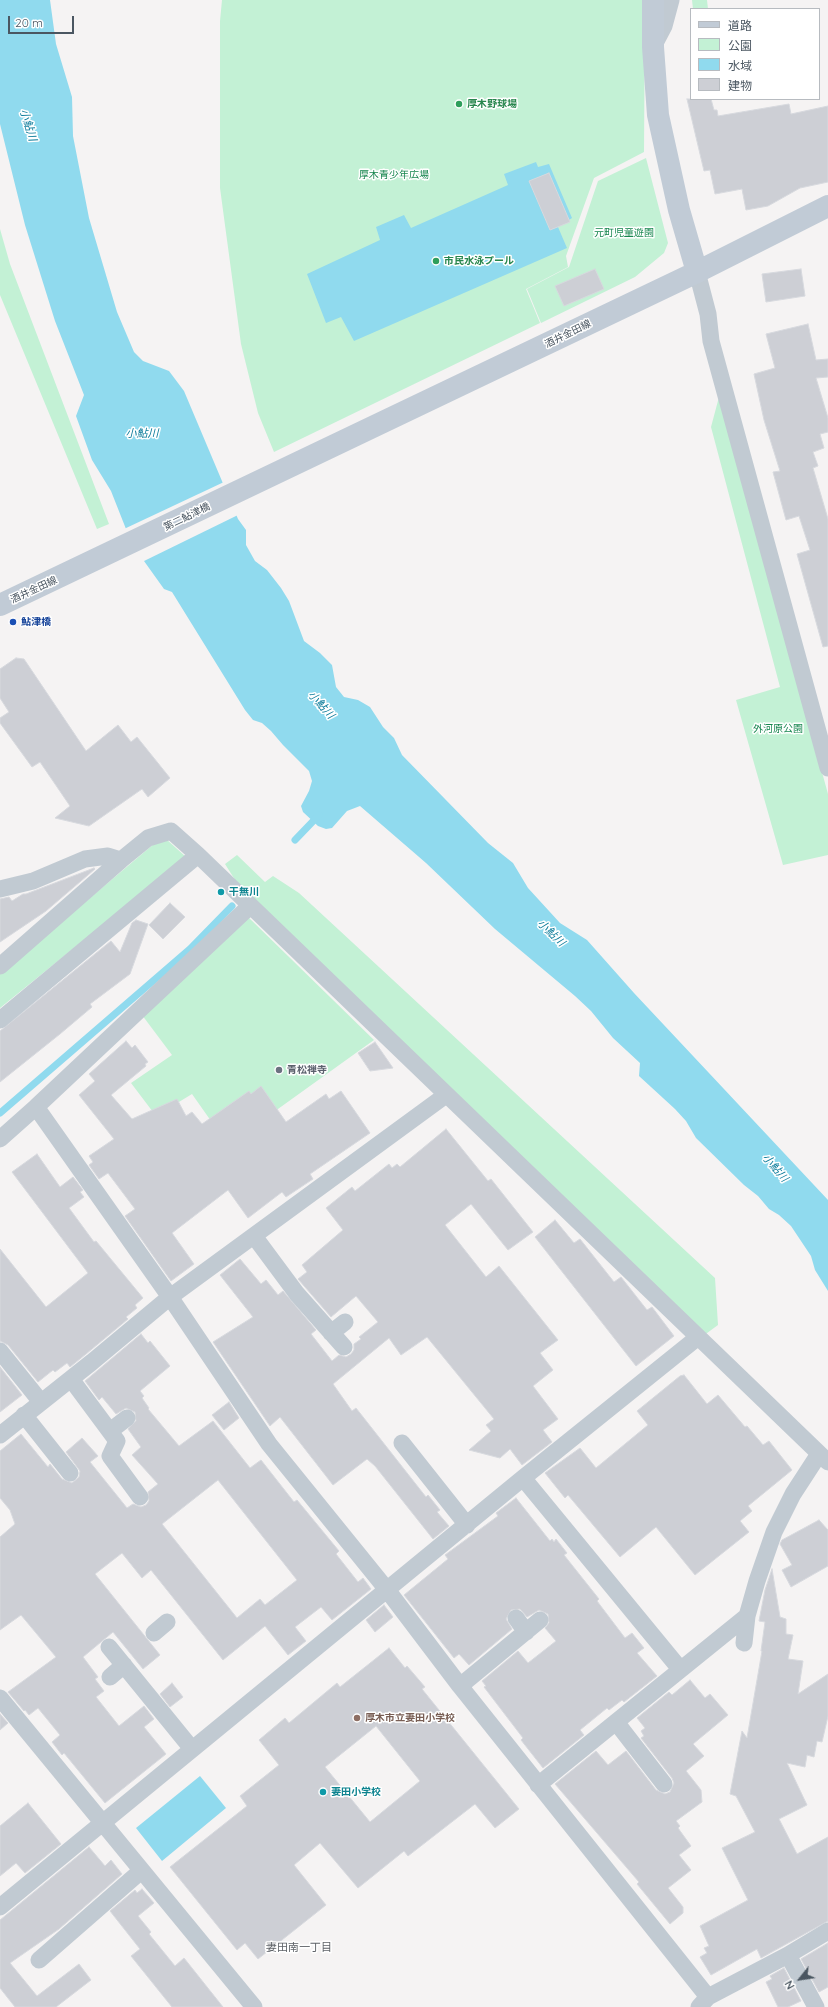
<!DOCTYPE html>
<html>
<head>
<meta charset="utf-8">
<style>
	body { margin:0 }
	#map { position:relative; width:828px; height:2007px; overflow:hidden; background:#f5f3f3; font-family:Quicksand,"Noto Sans JP",sans-serif }
	canvas { display:block }
	.legend { position:absolute; left:690px; top:8px; width:130px; height:92px; box-sizing:border-box; background:#fff; border:1px solid #b7bbc0; margin:0; padding:5px 7px; list-style:none; font-size:12px; color:#4a5661 }
	.legend li { display:flex; align-items:center; gap:8px; height:20px }
	.legend b { width:20px; border:1px solid #b7bbc0 }
	.north { position:absolute; left:780px; top:1959px; width:40px; height:40px; -webkit-text-stroke:3px #fff; paint-order:stroke; rotate:240deg; font-size:11px; font-weight:700; line-height:16px; text-align:center; color:#4a5661 }
	.north::after { content:''; display:block; margin:auto; width:14px; height:18px; background:#4a5661; clip-path:polygon(50% 0,100% 100%,50% 72%,0 100%) }
	.scale { position:absolute; left:8px; top:16px; width:66px; height:18px; box-sizing:border-box; border:2px solid #4a5661; border-top:0; padding-left:5px; font-size:12px; line-height:14px; white-space:nowrap; color:#4a5661; -webkit-text-stroke:3px #fff; paint-order:stroke }
</style>
</head>
<body>
<div id="map">
<canvas width="828" height="2007"></canvas>
<ul class="legend">
<li><b style="height:5px;background:#c1cbd6"></b>道路</li>
<li><b style="height:11px;background:#c3f1d5"></b>公園</li>
<li><b style="height:11px;background:#90daee"></b>水域</li>
<li><b style="height:11px;background:#cdcfd5"></b>建物</li>
</ul>
<div class="north">N</div>
<div class="scale">20 m</div>
</div>
<script>
const ctx = document.querySelector('canvas').getContext('2d');
ctx.lineJoin = 'round';
function fillPath(path, color) {
  ctx.fillStyle = color;
  ctx.fill(path, 'evenodd');
}
function toPath(rows) {
  const path = new Path2D();
  for (const r of rows) {
    path.moveTo(r[0], r[1]);
    for (let i = 2; i < r.length; i += 2) path.lineTo(r[i], r[i + 1]);
  }
  return path;
}
function strokePath(path, color, width, dash) {
  ctx.strokeStyle = color;
  ctx.lineWidth = width;
  ctx.lineCap = dash ? 'butt' : 'round';
  ctx.setLineDash(dash || []);
  ctx.stroke(path);
}
function drawText(font, color, halo, rows, align = 'center') {
  ctx.font = font + ' Quicksand,"Noto Sans JP",sans-serif';
  ctx.lineWidth = 3;
  ctx.setLineDash([]);
  ctx.textBaseline = 'middle';
  ctx.strokeStyle = halo;
  ctx.fillStyle = color;
  for (const [text, x, y, turn = 0] of rows) {
    ctx.save();
    ctx.translate(x, y);
    ctx.rotate((+turn || 0) * Math.PI / 180);
    ctx.textAlign = isNaN(turn) ? turn : align;
    if (halo) ctx.strokeText(text, 0, 0);
    ctx.fillText(text, 0, 0);
    ctx.restore();
  }
}
fillPath(toPath([
	[222,0,645,0,644,152,594,178,566,256,568,267,526,289,540,323,274,452,258,413,241,344,220,188,220,21],
	[692,0,707,0,708,9,693,9],
	[646,158,668,243,664,253,635,277,541,323,527,289,569,267,598,181],
	[0,229,10,264,109,524,97,529,0,295],
	[719,397,828,794,828,855,783,865,736,700,780,687,711,427],
	[166,839,186,857,0,1008,0,974,155,843],
	[237,855,265,882,273,876,299,893,715,1278,718,1325,703,1336,237,883,225,864],
	[245,914,374,1040,271,1114,211,1121,192,1094,156,1116,131,1083,172,1055,142,1015]
]), '#c3f1d5');
fillPath(toPath([
	[0,0,50,0,56,44,72,97,73,136,89,218,117,312,134,352,143,361,169,371,184,391,238,519,246,530,246,545,255,561,267,570,281,588,289,601,304,641,320,653,332,665,336,687,344,697,358,700,370,707,383,727,394,738,402,755,488,843,513,863,528,888,560,923,587,940,634,993,828,1200,828,1291,815,1270,811,1256,791,1226,779,1215,769,1209,758,1196,744,1185,696,1138,686,1121,675,1109,639,1076,640,1063,613,1038,591,1011,575,996,495,929,426,863,360,806,347,811,332,828,326,829,318,826,303,812,301,806,309,791,312,781,309,771,283,745,271,731,262,723,253,720,245,710,172,592,164,589,144,561,126,529,111,491,92,460,76,416,84,395,55,321,25,225,0,124],
	[536,162,538,167,549,164,572,218,558,227,567,248,354,341,341,317,326,323,307,274,380,240,376,227,404,215,411,228,508,185,504,174],
	[200,1776,226,1808,162,1861,136,1828]
]), '#90daee');
fillPath(toPath([
	[224,482,238,515,142,562,124,529]
]), '#f5f3f3');
strokePath(toPath([
	[295,840,319,815],
	[0,1113,190,949,232,906]
]), '#90daee', 7);
const building = toPath([
	[687,99,711,99,714,110,717,110,718,116,789,104,791,114,828,106,828,182,800,188,768,206,746,210,742,189,715,194,710,170,704,171,687,99],
	[549,173,570,222,550,230,529,181,549,173],
	[595,269,604,289,564,306,555,286,595,269],
	[801,269,805,296,766,302,762,274,801,269],
	[808,324,816,360,828,359,828,377,816,378,828,418,828,432,820,434,824,448,813,452,818,466,813,468,828,519,828,646,823,647,797,554,810,550,799,516,786,520,773,472,780,471,764,420,754,374,775,368,766,334,808,324],
	[16,658,24,659,86,751,118,725,131,742,137,737,170,778,148,797,142,789,89,826,55,818,70,806,40,762,32,767,0,723,0,718,9,712,0,698,0,669,16,658],
	[94,868,95,869,46,911,0,942,0,899,9,897,12,901,23,894,26,894,94,868],
	[170,903,185,917,163,939,149,925,170,903],
	[136,920,148,924,130,974,90,1004,92,1007,60,1034,0,1082,0,1031,111,941,120,952,132,923,136,920],
	[126,1041,132,1048,135,1045,148,1062,145,1064,146,1066,111,1095,132,1119,177,1099,186,1116,192,1112,202,1124,249,1091,251,1094,261,1086,286,1122,326,1094,329,1099,341,1091,370,1133,310,1174,313,1179,286,1197,282,1192,248,1218,228,1190,172,1233,194,1264,171,1281,125,1216,135,1209,108,1173,99,1179,89,1165,93,1162,89,1156,114,1139,79,1095,95,1081,89,1074,126,1041],
	[375,1042,393,1068,370,1071,358,1053,375,1042],
	[446,1129,488,1181,491,1179,533,1232,508,1250,471,1204,445,1225,486,1277,499,1266,558,1340,540,1353,553,1370,533,1386,558,1419,543,1430,552,1442,522,1465,510,1449,500,1458,469,1450,491,1431,486,1425,494,1419,427,1337,401,1355,389,1338,333,1384,352,1411,356,1408,426,1497,428,1495,440,1510,437,1512,449,1526,433,1539,375,1466,367,1459,333,1485,280,1417,270,1426,213,1342,253,1317,220,1275,240,1259,261,1284,266,1280,278,1295,283,1291,316,1330,311,1334,332,1361,339,1355,346,1357,351,1354,354,1350,354,1344,361,1339,359,1337,378,1322,356,1296,331,1317,298,1279,307,1272,302,1265,343,1230,326,1208,352,1187,355,1191,389,1164,392,1168,397,1164,400,1167,446,1129],
	[37,1154,60,1187,73,1177,83,1190,80,1192,84,1197,69,1208,94,1242,96,1241,143,1298,135,1305,137,1308,126,1317,128,1319,86,1354,70,1367,67,1363,55,1372,53,1370,38,1382,8,1345,0,1341,0,1249,46,1307,88,1273,12,1172,37,1154],
	[555,1220,574,1243,580,1239,614,1282,621,1277,647,1310,652,1307,674,1336,636,1366,535,1237,555,1220],
	[141,1334,148,1343,150,1341,170,1366,140,1391,144,1396,142,1398,149,1408,148,1409,179,1446,213,1421,250,1468,261,1460,294,1502,297,1500,339,1551,336,1554,358,1582,363,1578,371,1589,332,1620,321,1607,295,1627,306,1641,288,1655,265,1626,223,1660,151,1570,142,1578,122,1553,95,1574,160,1655,143,1669,113,1632,83,1657,98,1677,95,1679,104,1691,96,1697,119,1726,144,1706,154,1719,144,1727,166,1754,105,1803,64,1753,62,1755,52,1742,60,1735,38,1708,29,1715,25,1710,24,1711,8,1692,56,1657,21,1615,0,1630,0,1537,15,1524,10,1510,0,1498,0,1451,21,1434,48,1467,50,1464,62,1479,72,1483,79,1477,80,1471,66,1452,82,1438,98,1456,90,1462,127,1508,133,1504,141,1507,146,1505,149,1501,148,1492,158,1484,132,1455,141,1447,128,1429,136,1421,135,1412,126,1408,116,1414,102,1397,99,1400,85,1381,141,1334],
	[218,1480,297,1580,265,1605,260,1599,237,1618,162,1524,218,1480],
	[0,1367,22,1395,0,1412,0,1367],
	[684,1375,707,1404,718,1395,745,1427,747,1426,763,1445,769,1441,792,1470,748,1506,752,1511,740,1521,749,1532,695,1575,656,1527,620,1557,568,1495,565,1498,545,1473,580,1448,596,1468,648,1425,637,1411,680,1376,684,1375],
	[229,1402,239,1418,224,1430,212,1415,229,1402],
	[516,1498,550,1541,552,1539,554,1542,556,1539,567,1553,564,1555,599,1599,597,1601,625,1638,632,1633,644,1648,637,1653,657,1676,624,1702,622,1700,609,1710,607,1708,580,1730,584,1735,543,1768,521,1740,523,1738,484,1687,486,1686,482,1681,518,1651,528,1663,556,1641,545,1628,549,1623,548,1614,539,1610,527,1617,520,1609,511,1610,506,1619,512,1629,469,1665,459,1654,454,1658,404,1595,448,1559,445,1555,498,1516,496,1513,516,1498],
	[819,1520,828,1530,828,1566,791,1587,782,1570,792,1565,780,1544,782,1540,819,1520],
	[772,1569,780,1617,786,1619,786,1634,793,1635,788,1659,803,1661,798,1694,828,1674,828,1716,822,1742,817,1741,814,1757,807,1755,805,1767,787,1763,807,1805,779,1819,797,1854,828,1837,828,1921,761,1958,757,1949,711,1975,700,1957,707,1953,704,1948,709,1946,700,1926,748,1900,722,1848,755,1832,736,1796,730,1794,742,1731,747,1738,762,1651,761,1651,765,1622,759,1621,765,1590,772,1569],
	[384,1605,393,1617,375,1632,366,1620,384,1605],
	[389,1648,405,1668,407,1666,425,1687,422,1689,519,1809,495,1828,475,1804,408,1856,404,1851,358,1888,320,1843,294,1865,326,1905,258,1959,245,1943,237,1950,170,1867,247,1806,240,1796,279,1765,259,1740,285,1718,289,1723,337,1683,340,1687,389,1648],
	[376,1726,420,1781,370,1822,325,1767,376,1726],
	[690,1680,705,1698,710,1694,728,1715,693,1744,704,1756,686,1771,701,1790,702,1802,676,1821,680,1826,678,1828,691,1846,679,1855,691,1870,668,1888,683,1907,683,1913,670,1924,637,1884,639,1882,555,1784,596,1751,608,1765,626,1751,656,1790,665,1794,670,1792,674,1783,672,1778,641,1738,644,1736,641,1731,645,1728,637,1718,669,1692,672,1695,690,1680],
	[172,1683,183,1697,170,1707,160,1694,172,1683],
	[0,1714,8,1723,0,1730,0,1714],
	[28,1803,61,1844,25,1873,16,1863,0,1876,0,1826,28,1803],
	[89,1847,105,1866,111,1860,122,1874,59,1929,10,1963,37,1996,79,1964,91,1980,56,2007,15,2007,0,1988,0,1920,89,1847],
	[142,1889,154,1903,138,1916,151,1932,149,1934,175,1966,184,1958,223,2007,172,2007,131,1956,140,1949,110,1911,135,1890,137,1893,142,1889],
	[828,1943,828,1987,819,1992,801,1959,828,1943],
	[784,1968,801,2001,788,2007,778,2007,766,1982,772,1979,770,1976,784,1968]
]);
fillPath(building, '#cdcfd5');
strokePath(building, '#d7d9de', 1);
strokePath(toPath([
	[654,45,664,26,671,0],
	[697,272,708,314,711,341,828,768],
	[0,889,33,881,85,859,108,856,121,860],
	[0,966,121,860,148,838,171,831,198,855],
	[0,1020,198,855,828,1462],
	[446,1095,170,1297,269,1444,388,1591,460,1686,708,1997],
	[0,1139,36,1107,250,906],
	[254,1236,297,1294,344,1347],
	[331,1333,345,1322],
	[0,1351,41,1402],
	[71,1379,117,1441,110,1456,140,1497],
	[24,1415,70,1473],
	[110,1431,127,1418],
	[0,1435,92,1362,170,1297,36,1107],
	[402,1443,467,1525],
	[523,1478,680,1669],
	[516,1618,526,1632],
	[154,1633,167,1622],
	[744,1643,747,1616,757,1581,774,1532,793,1494,819,1454],
	[109,1647,192,1749],
	[110,1677,124,1665],
	[460,1686,540,1620],
	[0,1698,254,2007],
	[616,1722,664,1784],
	[538,1785,747,1616],
	[0,1907,523,1478,697,1338],
	[788,1955,816,2007],
	[39,1960,141,1871],
	[699,2007,708,1997,788,1955,828,1931]
]), '#c1cad2', 17);
strokePath(toPath([
	[653,0,653,47,658,115,679,210,697,272],
	[0,605,697,272,828,206]
]), '#c1cbd6', 22);
for (const [x, y, r, color] of [
	[459,104,4,"#2e9e5b"],
	[436,261,4,"#2e9e5b"],
	[13,622,4,"#1a4fb4"],
	[221,892,4,"#0f9aa8"],
	[279,1070,4,"#6b7280"],
	[357,1718,4,"#8d6e63"],
	[323,1792,4,"#0f9aa8"]
]) {
  const dot = new Path2D();
  dot.arc(x, y, r, 0, 2 * Math.PI);
  ctx.fillStyle = color;
  ctx.fill(dot);
  strokePath(dot, '#fff', 1.5);
}
drawText('bold 10px', '#27864d', '#fff', [
	["厚木野球場",467,104],
	["市民水泳プール",444,261]
], 'left');
drawText('10px', '#17864f', '#fff', [
	["厚木青少年広場",394,175],
	["元町児童遊園",624,233],
	["外河原公園",778,729]
]);
drawText('10px', '#4a5661', '#fff', [
	["酒井金田線",568,334,-26],
	["第二鮎津橋",187,517,-26],
	["酒井金田線",34,590,-25]
]);
drawText('bold 10px', '#164399', '#fff', [
	["鮎津橋",21,622]
], 'left');
drawText('bold 10px', '#0d838f', '#fff', [
	["干無川",229,892],
	["妻田小学校",331,1792]
], 'left');
drawText('bold 10px', '#5b616d', '#fff', [
	["青松禅寺",287,1070]
], 'left');
drawText('bold 10px', '#785e54', '#fff', [
	["厚木市立妻田小学校",365,1718]
], 'left');
drawText('italic 11px', '#0c7c9b', '#fff', [
	["小鮎川",28,125,73],
	["小鮎川",142,434],
	["小鮎川",321,705,48],
	["小鮎川",551,933,44],
	["小鮎川",775,1168,49]
]);
drawText('11px', '#5f6368', '#fff', [
	["妻田南一丁目",299,1948]
]);
</script>
</body>
</html>
